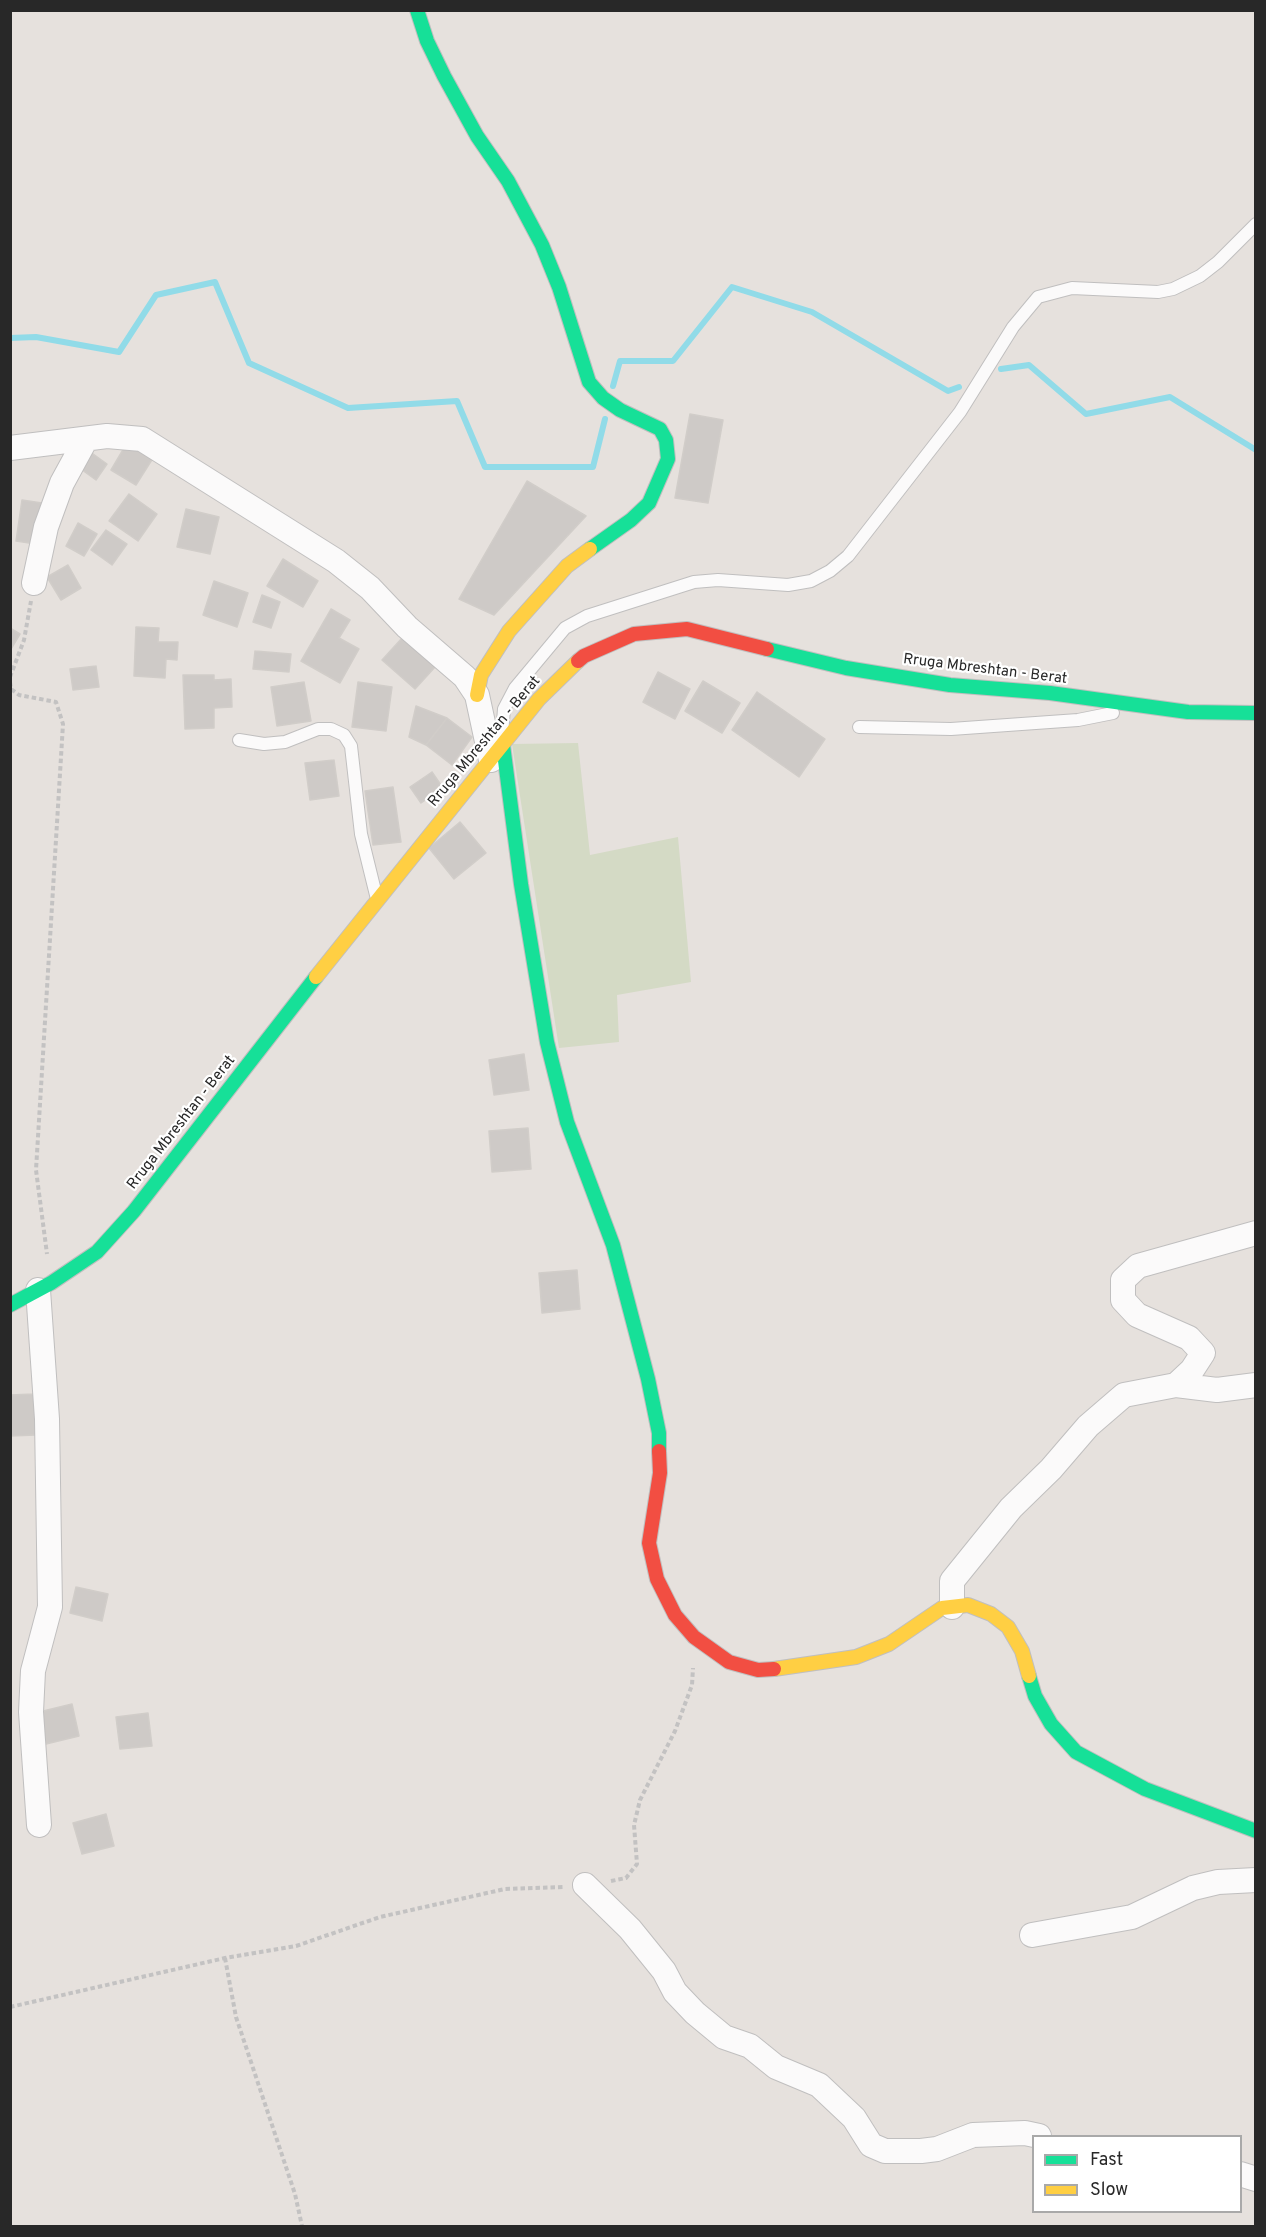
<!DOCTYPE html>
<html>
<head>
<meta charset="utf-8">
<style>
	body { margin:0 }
	#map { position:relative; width:1266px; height:2237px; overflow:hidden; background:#e6e1dd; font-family:Overpass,sans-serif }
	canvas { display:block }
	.frame { position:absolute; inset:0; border:12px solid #282828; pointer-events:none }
	.legend { position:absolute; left:1032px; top:2135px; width:210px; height:78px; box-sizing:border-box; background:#fff; border:2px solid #a9a9a9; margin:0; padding:8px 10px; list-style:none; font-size:18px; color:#282828 }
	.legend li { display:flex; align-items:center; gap:12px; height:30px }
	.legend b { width:30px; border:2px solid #a9a9a9 }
</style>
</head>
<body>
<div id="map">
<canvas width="1266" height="2237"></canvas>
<div class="frame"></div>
<ul class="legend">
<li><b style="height:8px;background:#16e098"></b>Fast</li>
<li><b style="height:8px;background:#ffcf43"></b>Slow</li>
</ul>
</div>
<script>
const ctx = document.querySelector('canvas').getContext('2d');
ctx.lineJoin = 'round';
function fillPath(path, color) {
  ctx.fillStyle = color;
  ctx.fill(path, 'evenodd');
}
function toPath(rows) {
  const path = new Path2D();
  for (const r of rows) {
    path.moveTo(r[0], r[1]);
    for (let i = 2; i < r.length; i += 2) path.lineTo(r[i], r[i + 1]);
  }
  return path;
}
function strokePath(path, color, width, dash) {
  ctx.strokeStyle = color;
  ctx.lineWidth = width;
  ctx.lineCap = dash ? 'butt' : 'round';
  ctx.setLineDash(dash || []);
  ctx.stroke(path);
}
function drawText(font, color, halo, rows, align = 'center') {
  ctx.font = font + ' Overpass,sans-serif';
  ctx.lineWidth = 4.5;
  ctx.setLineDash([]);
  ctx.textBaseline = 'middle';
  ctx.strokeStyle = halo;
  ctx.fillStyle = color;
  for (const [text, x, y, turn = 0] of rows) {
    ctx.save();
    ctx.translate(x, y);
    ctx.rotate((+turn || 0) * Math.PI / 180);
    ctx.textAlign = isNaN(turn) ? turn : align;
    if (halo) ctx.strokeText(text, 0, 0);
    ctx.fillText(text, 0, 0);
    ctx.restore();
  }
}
fillPath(toPath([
	[578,743,590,855,678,837,691,982,617,995,619,1042,559,1048,512,744]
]), '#d4dac5');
strokePath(toPath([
	[10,338,36,337,119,352,156,295,215,282,249,363,348,408,457,401,485,467,593,467,605,419],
	[1001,369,1029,365,1086,414,1170,397,1256,450],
	[613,386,620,361,673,361,732,287,812,312,948,391,959,387]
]), '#91dbe8', 6);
const building = toPath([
	[690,414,723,420,708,503,675,498,690,414],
	[127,443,153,458,136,485,111,470,127,443],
	[89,451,107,464,96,480,78,467,89,451],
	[527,481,586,516,494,615,459,599,527,481],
	[129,494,157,514,138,541,109,521,129,494],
	[22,500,42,503,36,544,16,541,22,500],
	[186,509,219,517,210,554,177,547,186,509],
	[78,523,97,534,84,556,66,546,78,523],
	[106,530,127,544,112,565,91,550,106,530],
	[283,559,318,581,303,607,267,586,283,559],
	[68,565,81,588,61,600,47,577,68,565],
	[214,581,248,593,237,627,203,615,214,581],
	[262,595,280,602,271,628,253,622,262,595],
	[331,609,350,620,339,638,359,649,340,683,301,661,331,609],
	[136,627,159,628,158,642,178,642,177,660,166,659,165,678,134,676,136,627],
	[10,628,20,634,11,649,10,649,10,628],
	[403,637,436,666,415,689,382,660,403,637],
	[255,651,291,654,289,672,253,669,255,651],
	[96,666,99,687,73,690,70,669,96,666],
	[658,672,690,689,675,719,643,702,658,672],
	[183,675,214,675,214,680,231,679,232,707,214,708,214,728,185,729,183,675],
	[703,681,740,703,722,733,685,711,703,681],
	[304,682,311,721,277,726,271,687,304,682],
	[358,682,392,687,386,731,352,727,358,682],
	[757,692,825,739,799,777,732,730,757,692],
	[416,706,447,718,426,745,409,737,416,706],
	[447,718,472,737,452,765,426,745,447,718],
	[334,760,339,796,310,800,305,763,334,760],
	[432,772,443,788,421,803,410,787,432,772],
	[393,787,401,842,373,845,365,791,393,787],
	[460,822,486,853,454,879,429,848,460,822],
	[524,1054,529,1090,494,1095,489,1060,524,1054],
	[528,1128,531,1169,492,1172,489,1131,528,1128],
	[577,1270,580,1309,542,1313,539,1273,577,1270],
	[34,1394,36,1435,10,1436,10,1395,34,1394],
	[76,1587,108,1594,102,1621,70,1613,76,1587],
	[72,1704,79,1736,46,1744,39,1712,72,1704],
	[148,1713,152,1746,120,1749,116,1717,148,1713],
	[106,1814,114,1846,82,1854,73,1823,106,1814]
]);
fillPath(building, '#cecac7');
strokePath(building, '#d1cdc9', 1.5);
const lane = toPath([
	[859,727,951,729,1078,720,1113,713],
	[502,734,504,709,515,688,565,628,587,616,694,582,718,580,788,585,811,581,830,571,848,556,960,412,1013,327,1038,297,1072,288,1158,292,1173,289,1200,276,1218,262,1256,224],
	[239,740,264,744,285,742,318,729,331,729,344,735,351,746,361,834,376,895]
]);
const street = toPath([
	[10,448,107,436,142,439,336,561,370,588,407,627,465,677,477,695,491,760],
	[34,583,46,527,62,483,86,439],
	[38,1290,47,1419,50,1607,33,1671,31,1712,39,1825],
	[1176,1385,1217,1390,1256,1385],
	[952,1607,952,1581,1011,1508,1051,1469,1088,1426,1124,1395,1176,1385,1192,1370,1203,1353,1189,1338,1137,1315,1123,1300,1123,1280,1138,1266,1256,1233],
	[585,1885,630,1929,664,1971,675,1992,695,2013,724,2037,750,2046,776,2067,819,2085,854,2118,871,2145,885,2151,921,2151,937,2149,973,2135,1025,2133,1039,2136],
	[1032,1935,1132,1917,1193,1888,1218,1882,1256,1880],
	[1240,2174,1256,2179]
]);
const fast = toPath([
	[417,10,427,41,444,76,477,136,508,181,542,245,559,287,589,382,603,398,620,410,660,429,666,440,668,459,649,503,631,520,590,549],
	[767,649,846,668,950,685,1050,693,1188,712,1256,713],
	[503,745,521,884,547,1042,567,1122,613,1245,648,1379,659,1433,659,1451],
	[10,1305,51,1283,97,1252,134,1211,316,977],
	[1029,1676,1035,1696,1051,1724,1076,1752,1145,1789,1256,1831]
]);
const slow = toPath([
	[477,695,481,675,509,631,567,566,590,549],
	[316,977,539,699,578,661],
	[774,1669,856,1657,889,1644,942,1608,968,1605,991,1614,1008,1627,1022,1651,1029,1676]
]);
const jam = toPath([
	[578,661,584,656,634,634,687,629,767,649],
	[659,1451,660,1473,649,1543,657,1579,675,1615,694,1637,729,1662,758,1670,774,1669]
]);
strokePath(lane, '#c0bfbf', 14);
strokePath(street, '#c0bfbf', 26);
strokePath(fast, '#c0bfbf', 16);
strokePath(slow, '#c0bfbf', 16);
strokePath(jam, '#c0bfbf', 16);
strokePath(toPath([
	[10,677,24,640,31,601],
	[10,682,11,689,19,695,56,702,63,724,36,1170,47,1254],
	[611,1881,626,1878,637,1864,634,1825,640,1800,675,1731,692,1685,693,1668],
	[225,1958,236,2017,295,2194,302,2226],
	[10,2007,225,1958,296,1946,380,1917,505,1889,565,1887]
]), '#c3c2c2', 4, [4.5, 3]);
strokePath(lane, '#fbfafa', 12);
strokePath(street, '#fbfafa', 24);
strokePath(fast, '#16e098', 14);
strokePath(slow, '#ffcf43', 14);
strokePath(jam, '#f24e42', 14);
drawText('15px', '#282828', '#fff', [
	["Rruga Mbreshtan - Berat",985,670,7],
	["Rruga Mbreshtan - Berat",485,742,-50],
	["Rruga Mbreshtan - Berat",182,1123,-52]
]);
</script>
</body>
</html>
